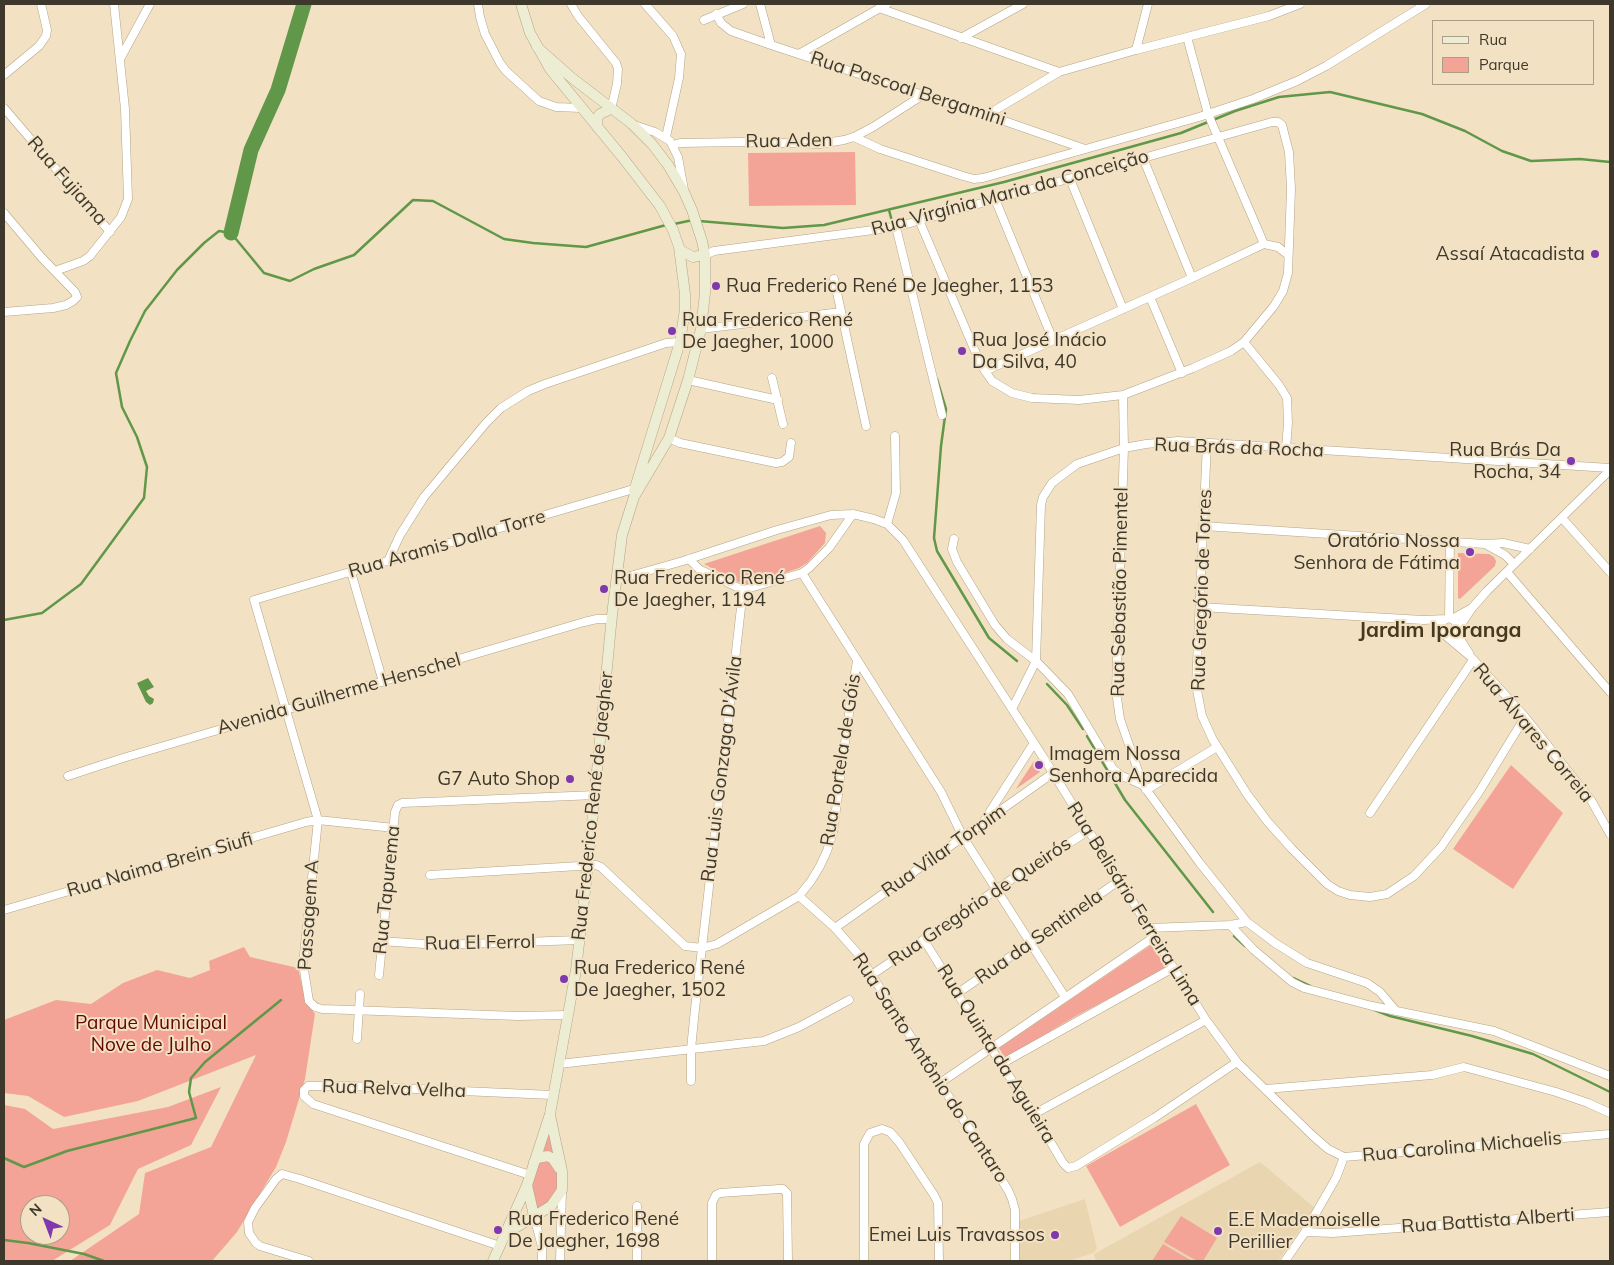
<!DOCTYPE html>
<html>
<head>
<meta charset="utf-8">
<style>
	body { margin:0 }
	#map { position:relative; width:1614px; height:1265px; overflow:hidden; background:#f2e2c3; font-family:Mulish,sans-serif }
	canvas { display:block }
	.frame { position:absolute; inset:0; border:5px solid #3e382c; pointer-events:none }
	.legend { position:absolute; left:1432px; top:20px; width:162px; height:65px; box-sizing:border-box; background:#f2e2c3; border:1px solid #aa9e87; margin:0; padding:6px 9px; list-style:none; font-size:15px; color:#3e382c }
	.legend li { display:flex; align-items:center; gap:10px; height:25px }
	.legend b { width:25px; border:1px solid #aa9e87 }
	.north { position:absolute; left:20px; top:1195px; width:50px; height:50px; box-sizing:border-box; background:#f2e2c3; border:1px solid #aa9e87; border-radius:50%; rotate:317deg; font-size:14px; font-weight:700; line-height:20px; text-align:center; color:#3e382c }
	.north::after { content:''; display:block; margin:auto; width:18px; height:22px; background:#7f39ac; clip-path:polygon(50% 0,100% 100%,50% 72%,0 100%) }
</style>
</head>
<body>
<div id="map">
<canvas width="1614" height="1265"></canvas>
<div class="frame"></div>
<ul class="legend">
<li><b style="height:6px;background:#ecedd3"></b>Rua</li>
<li><b style="height:14px;background:#f4a497"></b>Parque</li>
</ul>
<div class="north">N</div>
</div>
<script>
const ctx = document.querySelector('canvas').getContext('2d');
ctx.lineJoin = 'round';
function fillPath(path, color) {
  ctx.fillStyle = color;
  ctx.fill(path, 'evenodd');
}
function toPath(rows) {
  const path = new Path2D();
  for (const r of rows) {
    path.moveTo(r[0], r[1]);
    for (let i = 2; i < r.length; i += 2) path.lineTo(r[i], r[i + 1]);
  }
  return path;
}
function strokePath(path, color, width, dash) {
  ctx.strokeStyle = color;
  ctx.lineWidth = width;
  ctx.lineCap = dash ? 'butt' : 'round';
  ctx.setLineDash(dash || []);
  ctx.stroke(path);
}
function drawText(font, color, halo, rows, align = 'center') {
  ctx.font = font + ' Mulish,sans-serif';
  ctx.lineWidth = 4;
  ctx.setLineDash([]);
  ctx.textBaseline = 'middle';
  ctx.strokeStyle = halo;
  ctx.fillStyle = color;
  for (const [text, x, y, turn = 0] of rows) {
    ctx.save();
    ctx.translate(x, y);
    ctx.rotate((+turn || 0) * Math.PI / 180);
    ctx.textAlign = isNaN(turn) ? turn : align;
    if (halo) ctx.strokeText(text, 0, 0);
    ctx.fillText(text, 0, 0);
    ctx.restore();
  }
}
fillPath(toPath([
	[1260,1162,1315,1208,1278,1261,1096,1261,1094,1254],
	[1085,1199,1097,1249,1093,1253,1069,1261,1017,1261,1016,1222]
]), '#e9d5b0');
fillPath(toPath([
	[855,152,856,205,749,206,748,153],
	[820,526,826,533,825,543,807,563,799,568,756,583,747,584,738,582,704,564],
	[1458,553,1489,554,1494,557,1496,561,1495,566,1460,599,1458,598],
	[1034,761,1040,772,1016,789,1019,784],
	[1511,765,1563,813,1513,889,1453,849],
	[1151,945,1167,968,1076,1016,1005,1058,999,1048],
	[244,947,250,957,298,968,306,1002,315,1014,305,1079,286,1142,276,1167,237,1232,212,1261,70,1261,139,1214,145,1173,211,1147,256,1055,138,1101,64,1117,28,1096,4,1093,4,1020,56,1000,91,1004,123,983,157,970,190,978,210,970,209,961],
	[221,1087,191,1145,138,1169,110,1225,52,1261,4,1261,4,1105,25,1109,53,1129,168,1107],
	[30,1205,60,1205,60,1235,30,1235],
	[1196,1104,1230,1165,1120,1227,1086,1166],
	[546,1113,562,1190,533,1217,527,1204],
	[1181,1216,1217,1238,1203,1261,1197,1261,1164,1242],
	[1163,1244,1192,1261,1152,1261]
]), '#f4a497');
fillPath(toPath([
	[148,678,154,687,146,691,149,696,154,699,153,703,150,705,146,702,137,683]
]), '#609748');
strokePath(toPath([
	[889,210,893,225],
	[699,221,783,228,824,225,1004,182,1181,133,1235,111,1279,97,1330,92,1422,114,1465,131,1502,151,1531,161,1580,159,1610,162],
	[674,224,693,220],
	[937,379,946,409,941,446,934,538,937,551,989,638,1017,661],
	[4,620,42,613,81,584,144,498,147,467,137,437,122,407,116,373,130,341,145,311,177,270,204,243,219,231,231,233,264,273,290,281,314,269,354,255,413,200,433,201,504,239,533,243,586,247,666,225],
	[1047,684,1067,705,1083,729],
	[1087,736,1125,800,1213,912],
	[1234,936,1245,946],
	[1293,978,1310,986],
	[1372,1009,1390,1016,1472,1036,1533,1054,1610,1092],
	[4,1158,24,1167,67,1151,196,1118,189,1092,191,1078,205,1062,281,1000],
	[4,1240,28,1243,84,1254,104,1261]
]), '#609748', 2.5);
strokePath(toPath([
	[231,233,251,150,278,90,304,4]
]), '#609748', 15);
const street = toPath([
	[478,4,480,17,485,34,500,63,506,71,539,101,556,107,581,108],
	[571,4,578,16,616,63,618,69,617,84,611,109],
	[645,4,673,36,681,54,679,78,666,137],
	[760,4,771,45,923,95,987,115,1085,149],
	[879,8,1059,72],
	[716,14,721,23,731,31,771,45],
	[704,20,743,4],
	[1187,37,1208,114,1264,244],
	[961,38,1023,4],
	[1136,50,1148,4],
	[799,54,887,4],
	[120,59,150,4],
	[4,75,39,46,46,36,47,30,41,4],
	[4,108,110,232],
	[987,115,1059,72,1136,50,1269,16,1300,4],
	[634,125,655,132,670,141,678,157,684,190],
	[854,137,880,149,963,176,974,179,983,178,1199,117,1253,99,1297,81,1326,66,1426,4],
	[673,145,680,143,741,142,820,144,844,140,854,137,873,127,923,95],
	[1143,158,1192,278],
	[1070,179,1123,309],
	[995,199,1053,340],
	[4,213,42,258,75,292,77,297,73,301,66,305,53,308,4,312],
	[896,227,942,415],
	[705,255,714,251,896,227,1272,122,1278,122,1282,125,1289,152,1291,189,1288,273,1283,291,1274,306,1244,342,1231,351,1193,368,1123,395,1079,400,1032,398,1012,393,992,381,981,365,919,220],
	[55,271,83,261,90,256,121,217,128,199,125,109,114,4],
	[834,279,866,426],
	[1150,297,1182,373],
	[701,329,841,312],
	[1244,342,1279,385,1287,398,1288,423,1286,449],
	[985,371,1192,278,1264,244,1278,247,1288,255],
	[772,378,783,424],
	[688,380,778,400],
	[1123,395,1124,448,1116,691,1120,719,1143,785],
	[669,438,680,443,776,463,782,462,789,457,791,443],
	[1207,443,1196,685,1202,716,1213,740,1247,794,1267,821,1292,849,1327,884,1338,891,1350,895,1370,897,1387,894,1414,876,1441,847,1479,792,1525,717],
	[1562,518,1610,572],
	[887,524,896,493,895,436],
	[1203,526,1485,544,1503,543,1530,549],
	[954,539,952,549,957,562,995,625,1007,639,1036,661,1068,694,1113,769,1122,776,1143,785,1199,862,1247,922,1275,943,1307,963,1367,983,1380,992,1396,1011],
	[1485,544,1505,555,1514,564],
	[689,559,699,569,743,590,802,573,809,568,829,548,853,514],
	[388,561,400,535,424,497,486,423,501,408,528,391,545,384,666,343,680,342],
	[351,572,383,682],
	[1507,572,1610,692],
	[802,573,941,792,963,837,1065,997],
	[616,580,683,561,777,530,831,515,853,514,874,519,887,524,903,540,1045,760,1206,1020,1237,1062,1313,1136,1328,1149,1344,1157],
	[1200,607,1423,620,1446,619],
	[1449,618,1450,541],
	[1452,619,1472,608],
	[1458,627,1454,620,1449,618,1444,620,1440,626,1441,631,1444,635,1449,636,1454,635,1472,608,1487,591,1610,470],
	[1456,633,1469,653],
	[1446,636,1471,657,1525,717,1591,800,1610,834],
	[1012,709,1036,661,1041,505,1043,497,1052,483,1077,464,1124,448,1146,444,1178,441,1610,468],
	[68,776,123,758,584,622,597,619,612,619],
	[1146,790,1217,747],
	[1370,813,1473,660],
	[984,821,1034,743],
	[430,875,596,865,601,867,685,946,702,948,717,944,799,896,811,881,820,866,827,851,833,832,852,691,857,661],
	[799,896,835,928,859,955,1008,1190,1012,1199,1015,1210,1015,1261],
	[4,910,306,822,318,820,394,828],
	[1230,925,1254,950,1292,982,1304,988,1372,1006,1494,1031,1610,1076],
	[835,928,1053,773],
	[1149,928,1230,925,1247,922],
	[924,940,1001,1064,1034,1114,1063,1163,1068,1168,1076,1166,1154,1118,1237,1062],
	[381,941,438,945,579,940],
	[873,974,1012,879,1088,831],
	[379,975,395,812,398,805,402,803,596,795],
	[958,993,1120,880],
	[568,1015,518,1016,322,1009,315,1007,309,1001,303,964,318,820,254,600,637,488],
	[357,1039,360,994],
	[559,1064,764,1041,799,1027,849,1000],
	[1001,1064,1173,968],
	[691,1081,691,1049,695,1009,743,590],
	[940,1083,1154,937],
	[1266,1089,1432,1075,1464,1067,1556,1092,1588,1103,1610,1113],
	[1034,1114,1206,1020],
	[1344,1157,1610,1134],
	[530,1175,313,1104,304,1096,304,1090,308,1086,350,1086,552,1095],
	[637,1206,637,1261],
	[534,1216,542,1247,542,1261],
	[1305,1232,1333,1233,1610,1212],
	[309,1261,260,1246,256,1243,249,1233,248,1222,255,1208,276,1179,282,1174,300,1179,500,1246],
	[560,1261,562,1191],
	[712,1261,712,1203,716,1195,720,1193,779,1189,783,1189,787,1193,788,1261],
	[864,1261,864,1144,870,1133,882,1129,890,1132,899,1142,934,1195,938,1203,939,1261],
	[1285,1261,1305,1232,1336,1178,1344,1157]
]);
const secondary = toPath([
	[521,4,530,33,550,69,623,158,660,206,673,230,679,247,685,294,685,309,680,342,634,491],
	[597,127,597,118,600,114,611,109],
	[680,250,693,257,705,255],
	[534,1162,537,1158,548,1156,553,1159,559,1168],
	[527,1185,534,1216],
	[507,1233,551,1206,562,1190,562,1171,550,1115],
	[493,1261,527,1185,550,1114,568,1015,576,970,588,865,612,615,622,535,634,497,669,438,688,380,701,329,705,293,705,255,702,241,692,210,684,192,668,165,652,144,632,124,572,78,537,47]
]);
strokePath(street, '#b3a487', 9);
strokePath(secondary, '#b3a487', 11);
strokePath(street, '#fff', 8);
strokePath(secondary, '#ecedd3', 10);
for (const [x, y, r, color] of [
	[1595,254,5,"#7f39ac"],
	[716,286,5,"#7f39ac"],
	[672,331,5,"#7f39ac"],
	[962,351,5,"#7f39ac"],
	[1571,461,5,"#7f39ac"],
	[1470,552,5,"#7f39ac"],
	[604,589,5,"#7f39ac"],
	[1039,765,5,"#7f39ac"],
	[570,779,5,"#7f39ac"],
	[564,979,5,"#7f39ac"],
	[498,1230,5,"#7f39ac"],
	[1218,1231,5,"#7f39ac"],
	[1055,1235,5,"#7f39ac"]
]) {
  const dot = new Path2D();
  dot.arc(x, y, r, 0, 2 * Math.PI);
  ctx.fillStyle = color;
  ctx.fill(dot);
  strokePath(dot, '#f2e2c3', 2);
}
drawText('19px', '#3e382c', '#f2e2c3', [
	["Rua Pascoal Bergamini",908,89,18],
	["Rua Aden",789,141,-1],
	["Rua Fujiama",67,181,49],
	["Rua Virgínia Maria da Conceição",1010,193,-15],
	["Rua Brás da Rocha",1239,448,2],
	["Rua Aramis Dalla Torre",447,544,-16],
	["Rua Gregório de Torres",1202,590,-88],
	["Rua Sebastião Pimentel",1120,592,-89],
	["Avenida Guilherme Henschel",339,694,-16],
	["Rua Álvares Correia",1533,733,50],
	["Rua Portela de Góis",841,760,-81],
	["Rua Luis Gonzaga D'Ávila",722,769,-83],
	["Rua Frederico René de Jaegher",593,806,-84],
	["Rua Vilar Torpim",944,851,-35],
	["Rua Naima Brein Siufi",160,865,-16],
	["Rua Tapurema",387,890,-84],
	["Rua Gregório de Queirós",980,902,-34],
	["Rua Belisário Ferreira Lima",1134,904,58],
	["Passagem A",309,915,-86],
	["Rua da Sentinela",1039,937,-35],
	["Rua El Ferrol",480,943,-1],
	["Rua Quinta da Aguieira",996,1054,58],
	["Rua Santo Antônio do Cantaro",930,1068,57],
	["Rua Relva Velha",394,1089,2],
	["Rua Carolina Michaelis",1462,1147,-5],
	["Rua Battista Alberti",1488,1221,-4]
]);
drawText('19px', '#3e382c', '#f2e2c3', [
	["Assaí Atacadista",1585,254,"right"],
	["Rua Frederico René De Jaegher, 1153",726,286],
	["Rua Frederico René",682,320],
	["De Jaegher, 1000",682,342],
	["Rua José Inácio",972,340],
	["Da Silva, 40",972,362],
	["Rua Brás Da",1561,450,"right"],
	["Rocha, 34",1561,472,"right"],
	["Oratório Nossa",1460,541,"right"],
	["Senhora de Fátima",1460,563,"right"],
	["Rua Frederico René",614,578],
	["De Jaegher, 1194",614,600],
	["Imagem Nossa",1049,754],
	["Senhora Aparecida",1049,776],
	["G7 Auto Shop",560,779,"right"],
	["Rua Frederico René",574,968],
	["De Jaegher, 1502",574,990],
	["Rua Frederico René",508,1219],
	["De Jaegher, 1698",508,1241],
	["E.E Mademoiselle",1228,1220],
	["Perillier",1228,1242],
	["Emei Luis Travassos",1045,1235,"right"]
], 'left');
drawText('19px', '#640703', '#f2e2c3', [
	["Parque Municipal",151,1023],
	["Nove de Julho",151,1045]
]);
drawText('bold 21px', '#46391f', '#f2e2c3', [
	["Jardim Iporanga",1440,631]
]);
</script>
</body>
</html>
